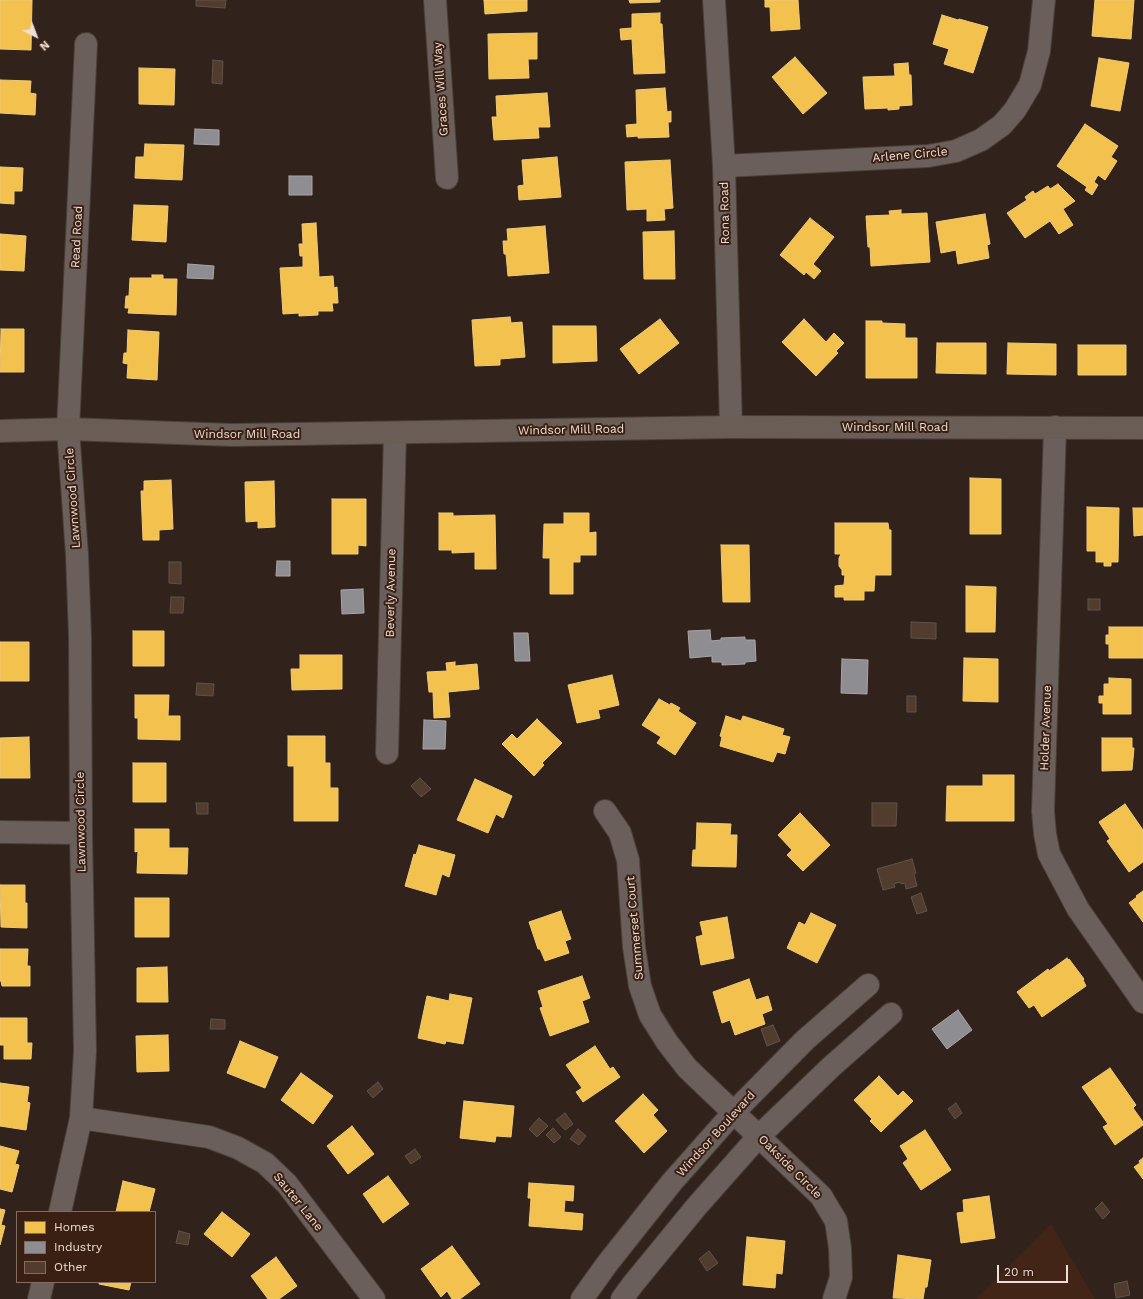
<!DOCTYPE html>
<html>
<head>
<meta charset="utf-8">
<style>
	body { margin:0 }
	#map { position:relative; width:1143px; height:1299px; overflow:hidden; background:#31231b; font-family:"Work Sans",sans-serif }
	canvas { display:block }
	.legend { position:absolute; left:16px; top:1211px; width:140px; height:72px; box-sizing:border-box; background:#392013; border:1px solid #826c61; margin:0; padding:5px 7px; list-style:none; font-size:12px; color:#f0ded6 }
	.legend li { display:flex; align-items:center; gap:8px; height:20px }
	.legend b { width:20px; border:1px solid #826c61 }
	.north { position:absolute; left:16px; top:16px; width:40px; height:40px; -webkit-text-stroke:3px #392013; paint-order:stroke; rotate:138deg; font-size:11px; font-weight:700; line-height:16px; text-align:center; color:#f0ded6 }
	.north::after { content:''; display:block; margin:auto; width:14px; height:18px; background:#f0ded6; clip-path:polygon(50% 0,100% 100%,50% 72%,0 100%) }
	.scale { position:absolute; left:997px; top:1265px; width:71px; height:18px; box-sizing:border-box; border:2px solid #f0ded6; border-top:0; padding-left:5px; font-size:12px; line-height:14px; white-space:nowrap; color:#f0ded6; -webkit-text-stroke:3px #392013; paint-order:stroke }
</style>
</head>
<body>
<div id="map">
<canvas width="1143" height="1299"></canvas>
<ul class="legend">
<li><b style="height:11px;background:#f2c14e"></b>Homes</li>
<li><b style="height:11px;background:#8d8d92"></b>Industry</li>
<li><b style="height:11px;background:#523c2e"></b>Other</li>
</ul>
<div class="north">N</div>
<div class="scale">20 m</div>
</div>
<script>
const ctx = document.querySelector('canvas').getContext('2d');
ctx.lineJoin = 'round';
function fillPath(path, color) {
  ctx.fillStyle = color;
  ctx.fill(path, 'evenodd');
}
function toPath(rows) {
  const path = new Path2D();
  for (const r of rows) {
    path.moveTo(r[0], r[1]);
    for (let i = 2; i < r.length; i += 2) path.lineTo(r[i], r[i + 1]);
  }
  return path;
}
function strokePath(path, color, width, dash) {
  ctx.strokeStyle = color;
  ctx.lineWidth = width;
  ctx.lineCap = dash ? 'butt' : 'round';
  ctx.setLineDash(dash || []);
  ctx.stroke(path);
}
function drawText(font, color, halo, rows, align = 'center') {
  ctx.font = font + ' "Work Sans",sans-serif';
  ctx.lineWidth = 4;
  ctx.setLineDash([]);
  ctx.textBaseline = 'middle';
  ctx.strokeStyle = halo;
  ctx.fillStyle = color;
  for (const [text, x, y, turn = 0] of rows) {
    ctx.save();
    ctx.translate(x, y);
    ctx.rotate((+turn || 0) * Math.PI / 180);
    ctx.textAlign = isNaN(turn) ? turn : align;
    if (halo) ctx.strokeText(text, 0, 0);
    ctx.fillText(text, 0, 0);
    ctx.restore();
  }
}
fillPath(toPath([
	[1051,1224,1095,1299,976,1299]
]), '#422516');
const homes = toPath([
	[0,0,32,0,31,50,0,49,0,0],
	[484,0,527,0,527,11,485,14,484,0],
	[629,0,660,0,660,2,630,3,629,0],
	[765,0,798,0,800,29,771,31,770,7,765,7,765,0],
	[1095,0,1134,0,1131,39,1092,36,1095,0],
	[660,13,660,24,662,24,665,73,634,74,632,39,621,40,620,29,632,28,632,14,660,13],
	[942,15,958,20,959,19,988,27,973,73,944,64,949,49,933,44,942,15],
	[537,33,537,59,528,59,529,78,489,79,488,34,537,33],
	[795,57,827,93,803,114,772,77,795,57],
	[1099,58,1129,63,1120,111,1091,106,1099,58],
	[908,63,909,75,911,75,912,105,899,106,899,109,888,110,888,108,865,109,863,77,895,76,894,64,908,63],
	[139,68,175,69,174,105,139,104,139,68],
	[0,80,31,81,30,93,36,94,35,115,0,113,0,80],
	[665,88,667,112,671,111,671,122,668,122,669,137,638,138,638,136,627,137,626,125,637,124,636,90,665,88],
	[547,93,550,127,538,127,539,138,494,140,492,117,497,117,496,96,547,93],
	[1085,124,1118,146,1111,157,1117,161,1105,180,1098,175,1094,182,1098,185,1092,195,1085,190,1087,187,1057,166,1085,124],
	[145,144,184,145,182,180,135,178,136,157,144,157,145,144],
	[557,157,561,197,519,200,518,186,524,185,522,160,557,157],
	[670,160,673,208,664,209,665,220,647,221,647,209,627,210,625,162,670,160],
	[0,167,23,168,22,191,14,191,14,204,0,203,0,167],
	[1058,184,1075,201,1063,209,1073,225,1059,234,1050,221,1025,238,1007,213,1027,200,1025,197,1033,191,1035,194,1048,186,1050,189,1058,184],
	[134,205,168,206,166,242,132,240,134,205],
	[901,210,901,214,927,213,930,262,871,266,870,247,868,247,866,216,890,215,889,211,901,210],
	[985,214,990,244,987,245,989,258,958,264,956,250,941,253,936,222,985,214],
	[810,218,834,237,813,264,821,271,814,279,806,272,804,275,780,255,810,218],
	[316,223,319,277,333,276,334,288,337,287,338,303,332,303,333,311,318,311,318,315,299,316,299,313,283,314,280,268,303,267,303,256,300,256,299,244,303,244,302,224,316,223],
	[545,226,549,273,508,276,506,254,504,254,503,241,508,241,507,229,545,226],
	[674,231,675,279,644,279,643,232,674,231],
	[0,234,26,236,24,271,0,270,0,234],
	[152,275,163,275,163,279,177,279,176,315,128,313,129,308,125,308,126,296,129,296,130,278,152,278,152,275],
	[510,317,511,323,522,322,525,357,500,359,500,365,475,366,472,320,510,317],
	[660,319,679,343,639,374,620,349,660,319],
	[804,319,826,342,834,333,844,343,836,351,838,353,816,376,782,342,804,319],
	[866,321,882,321,882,323,905,324,905,338,917,338,917,378,866,378,866,321],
	[553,326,596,326,597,361,553,363,553,326],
	[1,329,24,329,24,372,0,372,1,329],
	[128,330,159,332,157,380,127,378,128,364,123,363,124,353,127,353,128,330],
	[937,343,986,343,986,374,936,373,937,343],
	[1008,343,1056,344,1056,375,1007,374,1008,343],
	[1078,345,1126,345,1126,375,1078,375,1078,345],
	[970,478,1001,479,1001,534,970,534,970,478],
	[171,480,173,529,159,530,159,540,143,540,141,491,144,491,144,481,171,480],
	[274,481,275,527,258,528,258,521,246,522,245,482,274,481],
	[332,499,366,499,366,546,358,545,358,554,332,554,332,499],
	[1087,507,1119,508,1118,562,1111,562,1111,566,1104,566,1104,562,1096,562,1096,551,1087,551,1087,507],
	[1133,508,1143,508,1143,535,1134,536,1133,508],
	[439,513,453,513,453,516,495,515,496,569,475,569,475,552,452,553,452,550,439,550,439,513],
	[564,513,589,513,589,533,596,532,596,555,580,555,580,562,573,562,573,594,550,594,550,558,543,558,544,524,564,524,564,513],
	[835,523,888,523,889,530,891,530,891,575,875,575,874,591,864,591,864,600,844,600,844,597,835,597,835,586,844,585,845,575,842,575,842,570,839,566,839,558,841,554,835,554,835,523],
	[721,545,749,545,750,602,723,602,721,545],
	[966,586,996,587,995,632,966,632,966,586],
	[1109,627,1143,627,1143,658,1109,658,1109,644,1106,644,1106,635,1109,635,1109,627],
	[133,631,164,631,164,666,133,666,133,631],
	[0,642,29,642,29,681,0,681,0,642],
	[300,655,342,655,342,689,292,690,291,669,300,669,300,655],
	[964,658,998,659,998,702,963,701,964,658],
	[455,662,455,666,477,664,479,689,448,692,450,717,434,718,433,692,429,692,427,672,447,671,446,663,455,662],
	[612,675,619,705,598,710,600,718,577,723,568,685,612,675],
	[1109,678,1131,679,1131,714,1103,714,1103,703,1099,703,1099,696,1104,696,1104,684,1109,684,1109,678],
	[135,695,169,695,168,716,180,716,180,740,138,739,138,718,135,718,135,695],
	[659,699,670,705,671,703,680,708,678,711,696,723,675,755,657,743,661,737,642,725,659,699],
	[726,716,741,721,743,716,784,729,782,735,790,737,785,754,777,752,773,762,720,746,722,737,720,736,726,716],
	[537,719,562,743,542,763,544,765,534,776,502,744,512,734,517,739,537,719],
	[288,736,325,736,325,763,330,763,330,788,338,788,338,821,294,821,294,766,288,766,288,736],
	[29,737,30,778,0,778,0,738,29,737],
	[1102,738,1132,738,1132,748,1134,748,1132,770,1102,771,1102,738],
	[133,763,166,763,166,802,133,802,133,763],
	[983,775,1014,775,1014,821,946,821,947,786,983,786,983,775],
	[475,779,512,796,503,818,496,814,488,833,457,820,475,779],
	[1125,804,1143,830,1143,862,1129,872,1107,841,1110,839,1099,822,1125,804],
	[800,813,830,845,803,871,787,855,792,850,778,835,800,813],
	[697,823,731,824,730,835,737,835,736,867,692,866,693,850,696,850,697,823],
	[135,829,169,829,169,848,188,848,187,874,137,873,138,851,135,852,135,829],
	[419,845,455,855,449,877,442,874,436,895,405,886,414,854,416,855,419,845],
	[0,885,25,885,25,903,27,903,27,928,1,927,0,885],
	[1143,891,1143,922,1129,903,1137,897,1136,896,1143,891],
	[135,898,169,898,169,937,135,937,135,898],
	[561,911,571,939,565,941,569,953,545,961,540,949,538,949,529,922,561,911],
	[811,913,836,925,817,963,787,948,799,922,805,925,811,913],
	[727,917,734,958,701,965,696,937,703,935,700,922,727,917],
	[0,949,28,949,27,966,30,966,30,986,2,986,1,981,0,981,0,949],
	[1067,958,1068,960,1069,959,1084,979,1083,980,1086,986,1042,1017,1034,1005,1029,1008,1017,992,1048,969,1049,971,1067,958],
	[167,967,168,1002,137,1002,137,968,167,967],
	[582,976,590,998,582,1001,589,1022,550,1036,540,1008,543,1007,538,991,582,976],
	[749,979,756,1000,768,996,772,1010,762,1014,765,1024,735,1035,730,1020,722,1023,713,992,749,979],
	[450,994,472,998,463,1044,446,1041,445,1044,418,1038,427,996,449,1001,450,994],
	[0,1018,27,1018,27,1043,32,1043,31,1059,4,1059,4,1045,0,1045,0,1018],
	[168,1035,169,1071,137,1072,136,1036,168,1035],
	[240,1041,278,1057,265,1088,227,1073,240,1041],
	[595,1046,610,1069,613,1067,620,1077,583,1102,576,1092,582,1088,566,1065,595,1046],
	[1110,1068,1136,1105,1133,1108,1143,1122,1143,1125,1115,1145,1103,1127,1108,1124,1082,1087,1110,1068],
	[301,1073,333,1096,313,1124,281,1100,301,1073],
	[879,1076,898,1096,903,1091,913,1101,881,1132,870,1121,872,1119,854,1100,879,1076],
	[0,1083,29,1087,27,1102,30,1103,26,1130,0,1126,0,1083],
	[643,1094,658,1110,653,1115,667,1131,644,1153,615,1121,643,1094],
	[464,1101,514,1106,511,1137,496,1136,495,1142,460,1138,464,1101],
	[352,1126,374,1154,348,1174,327,1146,352,1126],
	[925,1130,951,1170,921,1190,903,1163,908,1159,900,1146,925,1130],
	[0,1146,19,1151,15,1164,19,1165,12,1192,0,1189,0,1146],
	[1143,1158,1143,1179,1134,1167,1140,1163,1139,1161,1143,1158],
	[388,1176,409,1204,383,1223,363,1194,388,1176],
	[123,1181,155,1189,149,1212,116,1212,123,1181],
	[529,1183,574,1186,573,1201,565,1200,564,1212,583,1214,582,1230,529,1226,531,1198,528,1198,529,1183],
	[989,1196,995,1238,961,1243,957,1213,964,1212,963,1200,989,1196],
	[0,1209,5,1210,1,1225,5,1226,0,1245,0,1209],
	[222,1212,250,1234,232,1257,204,1234,222,1212],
	[747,1237,785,1241,782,1274,776,1273,775,1288,743,1285,747,1237],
	[452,1246,480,1284,460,1299,452,1299,447,1291,441,1297,421,1269,452,1246],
	[898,1255,931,1260,927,1287,925,1287,923,1299,893,1298,898,1255],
	[276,1257,297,1286,279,1299,268,1299,251,1276,276,1257],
	[99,1282,131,1282,129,1290,99,1284,99,1282]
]);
fillPath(homes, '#f2c14e');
strokePath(homes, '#f1ca77', 1);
const industry = toPath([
	[195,129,219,130,219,145,194,144,195,129],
	[289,176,312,176,312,195,289,195,289,176],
	[188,264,214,266,213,279,187,278,188,264],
	[277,561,290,561,290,576,276,576,277,561],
	[363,589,364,613,342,614,341,590,363,589],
	[710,630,711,641,721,640,721,638,745,637,745,640,755,640,756,661,745,662,745,664,722,665,722,662,712,662,712,656,690,658,688,631,710,630],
	[514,633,528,633,530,661,515,661,514,633],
	[842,659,868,660,867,694,841,693,842,659],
	[424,720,446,721,445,749,423,749,424,720],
	[958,1010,972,1030,947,1049,932,1029,958,1010]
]);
fillPath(industry, '#8d8d92');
strokePath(industry, '#aba5a6', 1);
const building = toPath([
	[196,0,226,0,225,8,196,6,196,0],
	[213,60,223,61,222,84,212,83,213,60],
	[169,562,181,562,181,584,169,583,169,562],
	[171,597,184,597,183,613,170,613,171,597],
	[1088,599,1100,599,1100,610,1088,610,1088,599],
	[911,622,936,623,936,639,911,638,911,622],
	[197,683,214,684,213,696,196,695,197,683],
	[907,696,916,696,916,712,907,712,907,696],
	[420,778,431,789,421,797,411,786,420,778],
	[196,803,208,803,208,814,197,814,196,803],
	[872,803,897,803,896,826,872,826,872,803],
	[912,859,916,873,914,874,917,886,906,889,905,883,901,884,900,882,894,884,895,887,883,890,877,869,912,859],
	[921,893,927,911,917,914,911,897,921,893],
	[211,1019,225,1020,225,1029,210,1029,211,1019],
	[773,1025,780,1041,767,1046,761,1029,773,1025],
	[378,1082,383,1089,373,1098,367,1091,378,1082],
	[956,1103,962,1113,955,1119,948,1109,956,1103],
	[565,1113,573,1124,565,1130,556,1120,565,1113],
	[539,1118,548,1126,537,1137,529,1129,539,1118],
	[553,1128,561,1137,554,1143,546,1135,553,1128],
	[578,1129,586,1136,579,1145,570,1139,578,1129],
	[415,1149,421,1157,411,1164,405,1156,415,1149],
	[1102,1202,1110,1212,1103,1219,1095,1209,1102,1202],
	[179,1231,190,1234,188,1245,176,1243,179,1231],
	[709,1251,718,1263,707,1271,699,1259,709,1251],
	[1127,1281,1130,1295,1116,1298,1114,1284,1127,1281]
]);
fillPath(building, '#523c2e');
strokePath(building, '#5f534c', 1);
const minor = toPath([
	[435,0,447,178],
	[714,0,724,166,731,427],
	[724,166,928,156,956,151,981,140,1002,125,1015,110,1030,85,1039,51,1044,0],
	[1055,427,1043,811,1045,834,1049,854,1078,909,1143,1002],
	[387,753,395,433],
	[605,811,620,833,628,860,634,947,640,986,650,1015,667,1042,687,1068,821,1196,836,1221,840,1248,841,1277,834,1299],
	[0,832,81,833],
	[81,1118,209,1137,238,1148,265,1163,287,1184,374,1299],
	[60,1212,81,1118,85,1051,81,833,80,636,77,555,68,429,86,44],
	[39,1299,43,1282],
	[582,1299,607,1264,672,1182,734,1112,805,1040,868,985],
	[622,1299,633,1284,697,1206,759,1136,831,1067,891,1014]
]);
const secondary = toPath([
	[0,431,68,429,232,435,731,427,1143,428]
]);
strokePath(minor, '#4b3f39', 24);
strokePath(secondary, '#4b3f39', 24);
strokePath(minor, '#6a5f5a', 22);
strokePath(secondary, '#695d56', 22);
drawText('12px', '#f0ded6', '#392013', [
	["Graces Will Way",441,89,-94],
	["Arlene Circle",910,155,-5],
	["Rona Road",725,213,-91],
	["Read Road",77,237,-87],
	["Windsor Mill Road",895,427],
	["Windsor Mill Road",571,430,-1],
	["Windsor Mill Road",247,434],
	["Lawnwood Circle",73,498,-94],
	["Beverly Avenue",391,593,-89],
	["Holder Avenue",1046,728,-88],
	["Lawnwood Circle",81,822,-91],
	["Summerset Court",635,928,-95],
	["Windsor Boulevard",716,1134,-48],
	["Oakside Circle",790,1167,45],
	["Sauter Lane",298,1202,51]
]);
</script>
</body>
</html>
